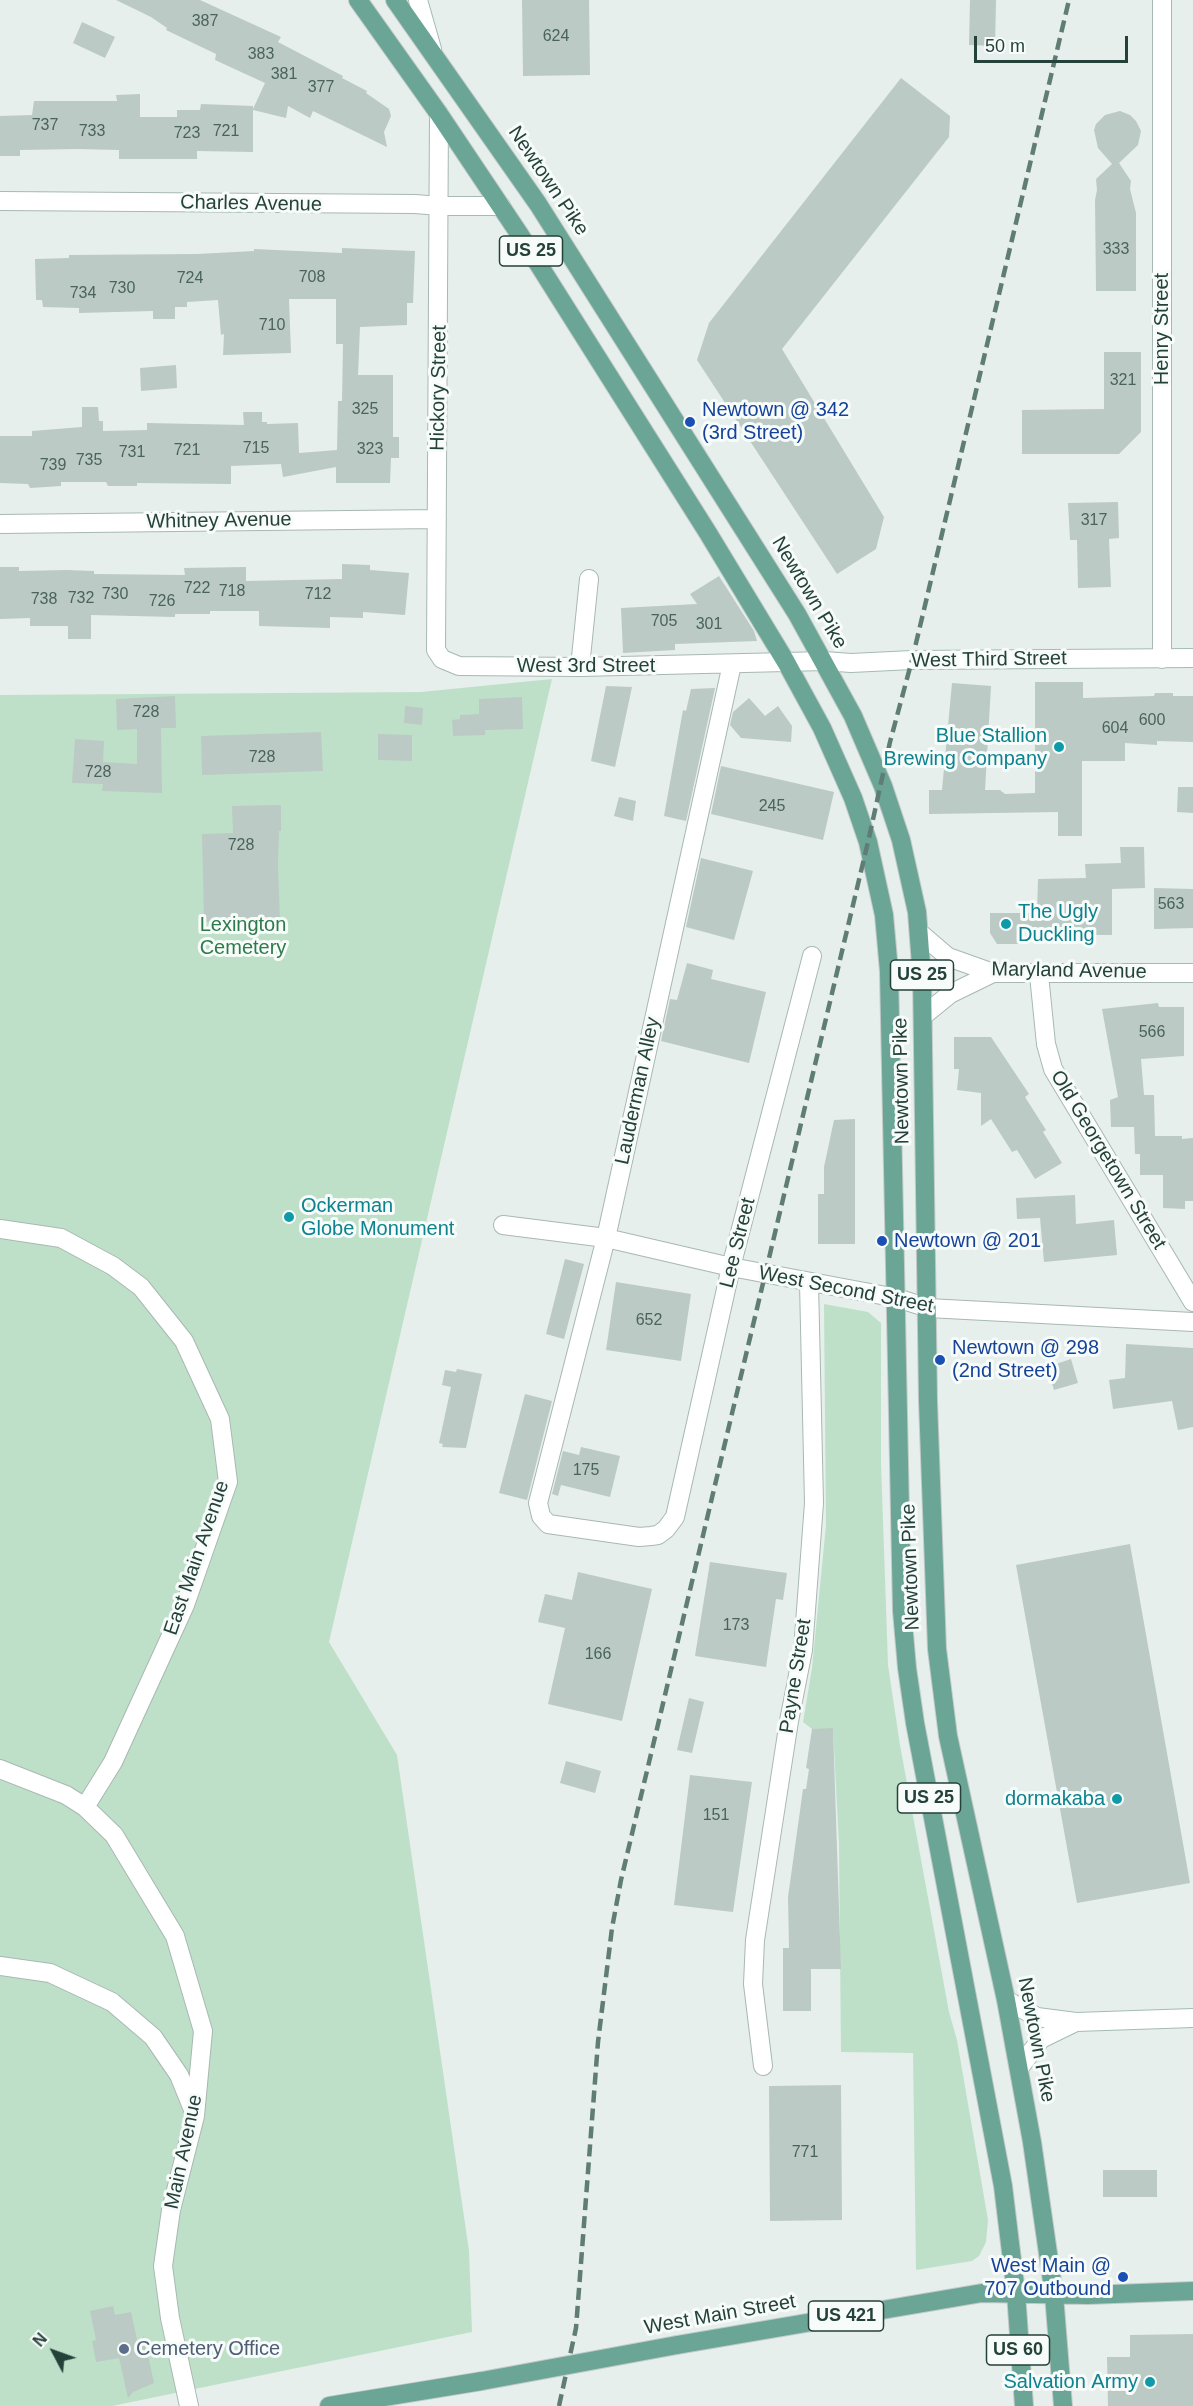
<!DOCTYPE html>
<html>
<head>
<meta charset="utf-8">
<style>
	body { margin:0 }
	#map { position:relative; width:1193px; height:2406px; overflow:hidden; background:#e6efeb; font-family:Arial,sans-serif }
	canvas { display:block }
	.north { position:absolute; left:24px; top:2322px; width:60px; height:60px; -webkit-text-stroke:4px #f7fbf9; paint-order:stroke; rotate:311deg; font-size:16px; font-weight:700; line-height:24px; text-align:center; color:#24423a }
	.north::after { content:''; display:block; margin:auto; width:21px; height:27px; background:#24423a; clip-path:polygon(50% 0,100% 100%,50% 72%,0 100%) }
	.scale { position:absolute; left:974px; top:36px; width:154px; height:27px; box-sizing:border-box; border:3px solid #24423a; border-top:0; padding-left:8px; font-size:18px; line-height:21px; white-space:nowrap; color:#24423a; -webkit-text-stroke:4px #f7fbf9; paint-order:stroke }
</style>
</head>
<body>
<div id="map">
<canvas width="1193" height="2406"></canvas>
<div class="north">N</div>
<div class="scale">50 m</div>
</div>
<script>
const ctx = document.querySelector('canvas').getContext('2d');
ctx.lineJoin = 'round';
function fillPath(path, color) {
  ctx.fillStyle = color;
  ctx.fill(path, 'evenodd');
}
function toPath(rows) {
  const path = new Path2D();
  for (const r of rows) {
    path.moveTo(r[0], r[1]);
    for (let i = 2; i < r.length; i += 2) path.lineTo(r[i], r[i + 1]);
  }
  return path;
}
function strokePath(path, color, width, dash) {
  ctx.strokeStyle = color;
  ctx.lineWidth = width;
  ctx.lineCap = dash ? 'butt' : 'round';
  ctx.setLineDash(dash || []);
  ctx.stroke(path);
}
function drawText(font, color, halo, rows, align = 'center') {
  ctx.font = font + ' Arial,sans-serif';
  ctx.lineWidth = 6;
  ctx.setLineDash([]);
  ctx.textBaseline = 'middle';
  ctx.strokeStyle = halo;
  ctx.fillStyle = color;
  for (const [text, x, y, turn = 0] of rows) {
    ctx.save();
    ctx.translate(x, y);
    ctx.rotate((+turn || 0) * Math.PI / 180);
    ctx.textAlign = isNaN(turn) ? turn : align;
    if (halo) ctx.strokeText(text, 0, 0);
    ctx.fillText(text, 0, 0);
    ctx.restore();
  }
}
fillPath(toPath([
	[552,679,329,1642,397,1755,469,2251,472,2332,112,2406,0,2406,0,695,421,692],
	[824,1304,868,1312,881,1323,881,1463,888,1665,900,1745,949,2012,957,2040,988,2220,986,2242,979,2256,972,2261,916,2270,913,2053,841,2052,839,1844,833,1729,812,1729,803,1722,812,1668,826,1525]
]), '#bfe0c8');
fillPath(toPath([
	[116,0,200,0,281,37,278,42,343,76,342,78,367,91,366,93,389,109,391,116,384,132,387,147,313,111,310,118,288,106,286,118,253,110,253,152,197,151,197,159,119,159,119,150,77,149,20,150,20,156,0,156,0,116,32,115,34,101,117,101,116,95,140,94,140,117,177,117,177,110,200,110,201,104,253,106,253,109,265,83,215,60,216,54,166,30,167,28,151,17],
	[522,0,589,0,590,75,523,76],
	[970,0,996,0,995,46,969,45],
	[82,22,115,37,105,58,73,43],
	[901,78,950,116,949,137,782,349,884,517,876,549,837,574,697,360,709,323],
	[1120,111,1130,115,1136,121,1141,131,1138,145,1119,163,1131,181,1130,189,1136,213,1136,291,1096,291,1095,200,1097,190,1096,179,1112,164,1098,148,1094,130,1096,124,1105,115],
	[342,248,415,251,413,303,407,303,407,325,360,327,358,375,393,375,393,437,399,437,399,458,391,458,390,483,336,483,336,467,283,477,281,464,231,466,231,484,137,483,137,486,108,486,106,482,61,482,61,486,30,488,28,484,0,483,0,436,32,436,32,431,82,427,82,407,98,407,99,421,103,421,103,431,147,430,147,423,244,425,243,412,262,412,262,422,267,422,267,424,298,423,299,453,337,450,338,401,342,401,343,344,336,344,336,299,289,299,291,353,223,355,224,334,221,335,218,300,187,302,187,307,175,307,175,319,153,319,153,311,79,313,79,308,43,307,42,300,36,300,35,259,69,258,69,255,197,254,254,251,254,249,342,253],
	[1104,352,1141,352,1141,432,1119,454,1022,454,1022,410,1104,409],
	[176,365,177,388,141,391,140,368],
	[1118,502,1119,538,1109,539,1111,587,1078,588,1077,540,1070,540,1068,503],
	[342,564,370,565,370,570,409,573,405,615,363,612,363,618,330,617,330,628,259,626,259,611,210,611,210,614,175,614,175,617,91,615,91,639,68,639,68,626,30,626,30,618,0,619,0,567,19,567,19,571,67,570,94,571,94,574,185,575,184,568,246,567,246,581,342,579],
	[719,576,754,631,757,641,675,644,675,650,623,653,621,608,697,604,690,594],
	[1035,682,1083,682,1083,698,1154,696,1155,693,1173,693,1173,696,1193,696,1193,742,1157,741,1157,745,1125,743,1125,761,1082,761,1082,836,1058,836,1058,812,929,814,929,790,942,790,952,683,991,686,985,790,1000,790,1005,794,1035,793],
	[606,686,632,687,615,767,591,761],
	[715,688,686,821,664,816,683,710,686,711,691,689],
	[175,696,176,728,161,728,162,793,102,791,103,784,72,783,75,739,104,741,103,762,137,764,137,729,117,730,116,699],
	[522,697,523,729,485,730,485,735,453,736,452,720,460,719,460,715,479,714,479,699],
	[749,698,765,716,778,706,792,726,791,742,741,738,730,725,733,712],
	[405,706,423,708,422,725,404,723],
	[321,732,323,771,202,775,201,736],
	[378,734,412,735,412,761,378,760],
	[721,766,834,792,823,840,711,814],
	[1178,787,1193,787,1193,813,1177,812],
	[619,797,636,801,633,821,614,816],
	[281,805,281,831,279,831,278,865,280,921,204,922,202,834,233,833,232,806],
	[1120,847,1144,847,1145,888,1112,889,1112,935,1086,935,1087,930,1022,932,1022,944,997,944,990,933,990,913,1037,913,1038,879,1086,878,1085,864,1121,863],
	[701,858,753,871,734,940,686,927],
	[1154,888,1193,889,1193,928,1154,929],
	[687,963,713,970,711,979,766,992,749,1063,661,1041,670,999,677,1000],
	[1158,1003,1159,1007,1184,1007,1184,1056,1141,1059,1144,1095,1154,1095,1155,1136,1182,1136,1182,1139,1193,1138,1193,1201,1185,1201,1185,1209,1163,1208,1163,1175,1140,1175,1140,1154,1135,1154,1134,1127,1111,1127,1110,1100,1118,1097,1102,1009],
	[954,1037,991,1037,1029,1094,1025,1097,1046,1130,1043,1132,1062,1163,1035,1179,1017,1150,1012,1152,991,1119,981,1126,981,1093,957,1090,959,1069,954,1069],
	[855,1119,855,1244,818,1244,818,1194,824,1194,824,1167,834,1120],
	[1075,1195,1076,1224,1114,1220,1117,1255,1044,1262,1040,1218,1017,1219,1016,1198],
	[565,1259,584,1264,564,1339,546,1334],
	[616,1282,691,1294,681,1361,606,1350],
	[1126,1344,1193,1348,1193,1427,1178,1430,1172,1401,1113,1409,1109,1380,1125,1378],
	[1071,1359,1078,1383,1054,1390,1047,1367],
	[457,1369,482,1374,466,1448,442,1447,443,1444,439,1443,451,1387,442,1385,445,1370,456,1372],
	[525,1394,552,1401,527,1500,499,1493],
	[581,1447,620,1456,610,1497,561,1485,558,1496,552,1494,563,1451,579,1455],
	[1130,1544,1190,1883,1077,1903,1016,1565],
	[710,1562,787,1573,783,1600,776,1599,766,1667,695,1656],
	[578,1572,652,1589,622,1721,548,1704,565,1628,538,1622,545,1594,572,1600],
	[689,1698,704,1702,692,1753,677,1750],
	[833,1728,841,1969,811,1969,811,2011,783,2011,783,1948,789,1948,788,1897,803,1789,806,1789,809,1769,806,1768,812,1729],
	[566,1761,601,1771,595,1793,560,1783],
	[690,1775,752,1782,733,1912,674,1905],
	[841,2085,842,2220,770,2221,769,2086],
	[1103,2170,1157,2170,1157,2197,1103,2197],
	[113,2306,115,2315,131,2312,138,2344,144,2336,154,2383,133,2392,128,2398,119,2358,96,2362,92,2341,96,2340,90,2311],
	[1193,2334,1193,2406,1108,2406,1107,2357,1130,2357,1130,2335]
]), '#bbcac4');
const minor = toPath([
	[439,114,436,650,442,659,459,666,580,667,786,662],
	[0,201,415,204,440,206,501,206],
	[0,524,437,519],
	[1162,659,1162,0],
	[732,664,606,1238,538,1503,541,1516,548,1524,639,1537,651,1536,658,1535,666,1529,675,1517,731,1267,812,956],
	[580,667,589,579],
	[920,933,948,957,993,973,1193,973],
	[1039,975,1046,1044,1053,1069,1193,1302],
	[923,1016,950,994,993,973],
	[503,1225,606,1238,731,1267,897,1298],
	[0,1229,61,1238,113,1266,141,1287,184,1341,220,1419,228,1482,185,1605,113,1762,85,1807],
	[0,1769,66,1795,85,1807,114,1835,175,1936,203,2031,195,2116,171,2210,163,2266,170,2318,189,2406],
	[0,1966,50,1973,112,2002,153,2037,179,2075,194,2112],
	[763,2066,753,1984,755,1940,789,1721,803,1650,814,1503,809,1283]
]);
const tertiary = toPath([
	[897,1298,928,1308,1193,1322]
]);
const secondary = toPath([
	[418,0,432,49],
	[786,662,824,661,851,663,912,660,1193,658],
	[1006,2000,1037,2017,1076,2022,1193,2018],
	[1020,2067,1041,2039,1076,2022]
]);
const primary = toPath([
	[358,0,439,114,520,235,708,533,786,662,822,728,853,798,868,842,884,915,889,971,902,1611,907,1668,915,1723,1003,2186,1016,2293,1024,2406],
	[395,0,538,204,797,614,853,716,883,786,901,840,917,912,922,978,928,1401,937,1649,948,1736,1006,2000,1032,2142,1054,2295,1063,2406],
	[677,2345,982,2293,1088,2295,1193,2291],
	[329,2406,482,2381]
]);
strokePath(minor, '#a8b8b2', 20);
strokePath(tertiary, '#a8b8b2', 20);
strokePath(secondary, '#a4bbb3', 20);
strokePath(primary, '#c2cac8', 20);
strokePath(minor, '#fff', 18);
strokePath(tertiary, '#fff', 18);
strokePath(secondary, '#fff', 18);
strokePath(primary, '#6aa596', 18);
strokePath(toPath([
	[559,2406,576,2328,598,2042,612,1928,621,1880,868,842,890,742,912,660,1069,0]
]), '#5f7d75', 4.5, [12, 6]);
const primaryBridge = toPath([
	[482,2381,677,2345]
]);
strokePath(primaryBridge, '#c2cac8', 20, []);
strokePath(primaryBridge, '#6aa596', 18);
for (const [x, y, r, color] of [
	[690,422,6,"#1a4fb4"],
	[1059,747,6,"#0f9aa8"],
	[1006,924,6,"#0f9aa8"],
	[289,1217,6,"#0f9aa8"],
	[882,1241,6,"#1a4fb4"],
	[940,1360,6,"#1a4fb4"],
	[1117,1799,6,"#0f9aa8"],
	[1123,2277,6,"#1a4fb4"],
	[124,2349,6,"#5c6f8a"],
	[1150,2382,6,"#0f9aa8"]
]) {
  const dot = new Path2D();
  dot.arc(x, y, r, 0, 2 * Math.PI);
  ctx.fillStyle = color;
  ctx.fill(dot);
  strokePath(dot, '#f7fbf9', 2);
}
drawText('16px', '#4a645c', null, [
	["387",205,22],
	["624",556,37],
	["383",261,55],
	["381",284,75],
	["377",321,88],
	["737",45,126],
	["733",92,132],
	["721",226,132],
	["723",187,134],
	["333",1116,250],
	["708",312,278],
	["724",190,279],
	["730",122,289],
	["734",83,294],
	["710",272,326],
	["321",1123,381],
	["325",365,410],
	["715",256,449],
	["323",370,450],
	["721",187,451],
	["731",132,453],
	["735",89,461],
	["739",53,466],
	["317",1094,521],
	["722",197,589],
	["718",232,592],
	["730",115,595],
	["712",318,595],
	["732",81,599],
	["738",44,600],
	["726",162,602],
	["705",664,622],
	["301",709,625],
	["728",146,713],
	["600",1152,721],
	["604",1115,729],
	["728",262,758],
	["728",98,773],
	["245",772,807],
	["728",241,846],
	["563",1171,905],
	["566",1152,1033],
	["652",649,1321],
	["175",586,1471],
	["173",736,1626],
	["166",598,1655],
	["151",716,1816],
	["771",805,2153]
]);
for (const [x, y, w] of [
	[531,251,63],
	[922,975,63],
	[929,1798,63],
	[846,2316,75],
	[1018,2350,63]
]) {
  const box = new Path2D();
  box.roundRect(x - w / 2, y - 15, w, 30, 4.5);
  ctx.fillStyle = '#f7fbf9';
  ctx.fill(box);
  strokePath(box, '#24423a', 1.5);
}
drawText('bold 18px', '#24423a', null, [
	["US 25",531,251],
	["US 25",922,975],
	["US 25",929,1798],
	["US 421",846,2316],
	["US 60",1018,2350]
]);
drawText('20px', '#24423a', '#f7fbf9', [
	["Newtown Pike",548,181,56],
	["Charles Avenue",251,204,1],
	["Henry Street",1162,329,-90],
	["Hickory Street",439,388,-89],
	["Whitney Avenue",219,521,-1],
	["Newtown Pike",809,593,59],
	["West Third Street",989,660,-1],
	["West 3rd Street",586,666],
	["Maryland Avenue",1069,971,1],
	["Newtown Pike",902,1081,-91],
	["Lauderman Alley",638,1091,-78],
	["Old Georgetown Street",1108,1160,59],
	["Lee Street",738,1243,-76],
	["West Second Street",846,1290,11],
	["East Main Avenue",197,1558,-71],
	["Newtown Pike",911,1567,-92],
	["Payne Street",796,1676,-81],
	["Newtown Pike",1036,2040,79],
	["Main Avenue",184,2152,-78],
	["West Main Street",720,2315,-10]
]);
drawText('20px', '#164399', '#f7fbf9', [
	["Newtown @ 342",702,410],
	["(3rd Street)",702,433],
	["Newtown @ 201",894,1241],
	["Newtown @ 298",952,1348],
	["(2nd Street)",952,1371],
	["West Main @",1111,2266,"right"],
	["707 Outbound",1111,2289,"right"]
], 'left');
drawText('20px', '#0d838f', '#f7fbf9', [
	["Blue Stallion",1047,736],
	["Brewing Company",1047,759],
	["The Ugly",1018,912,"left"],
	["Duckling",1018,935,"left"],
	["Ockerman",301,1206,"left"],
	["Globe Monument",301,1229,"left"],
	["dormakaba",1105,1799],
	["Salvation Army",1138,2382]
], 'right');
drawText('20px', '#2d7a4b', '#f7fbf9', [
	["Lexington",243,925],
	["Cemetery",243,948]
]);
drawText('20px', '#4e5e75', '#f7fbf9', [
	["Cemetery Office",136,2349]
], 'left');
</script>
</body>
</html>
